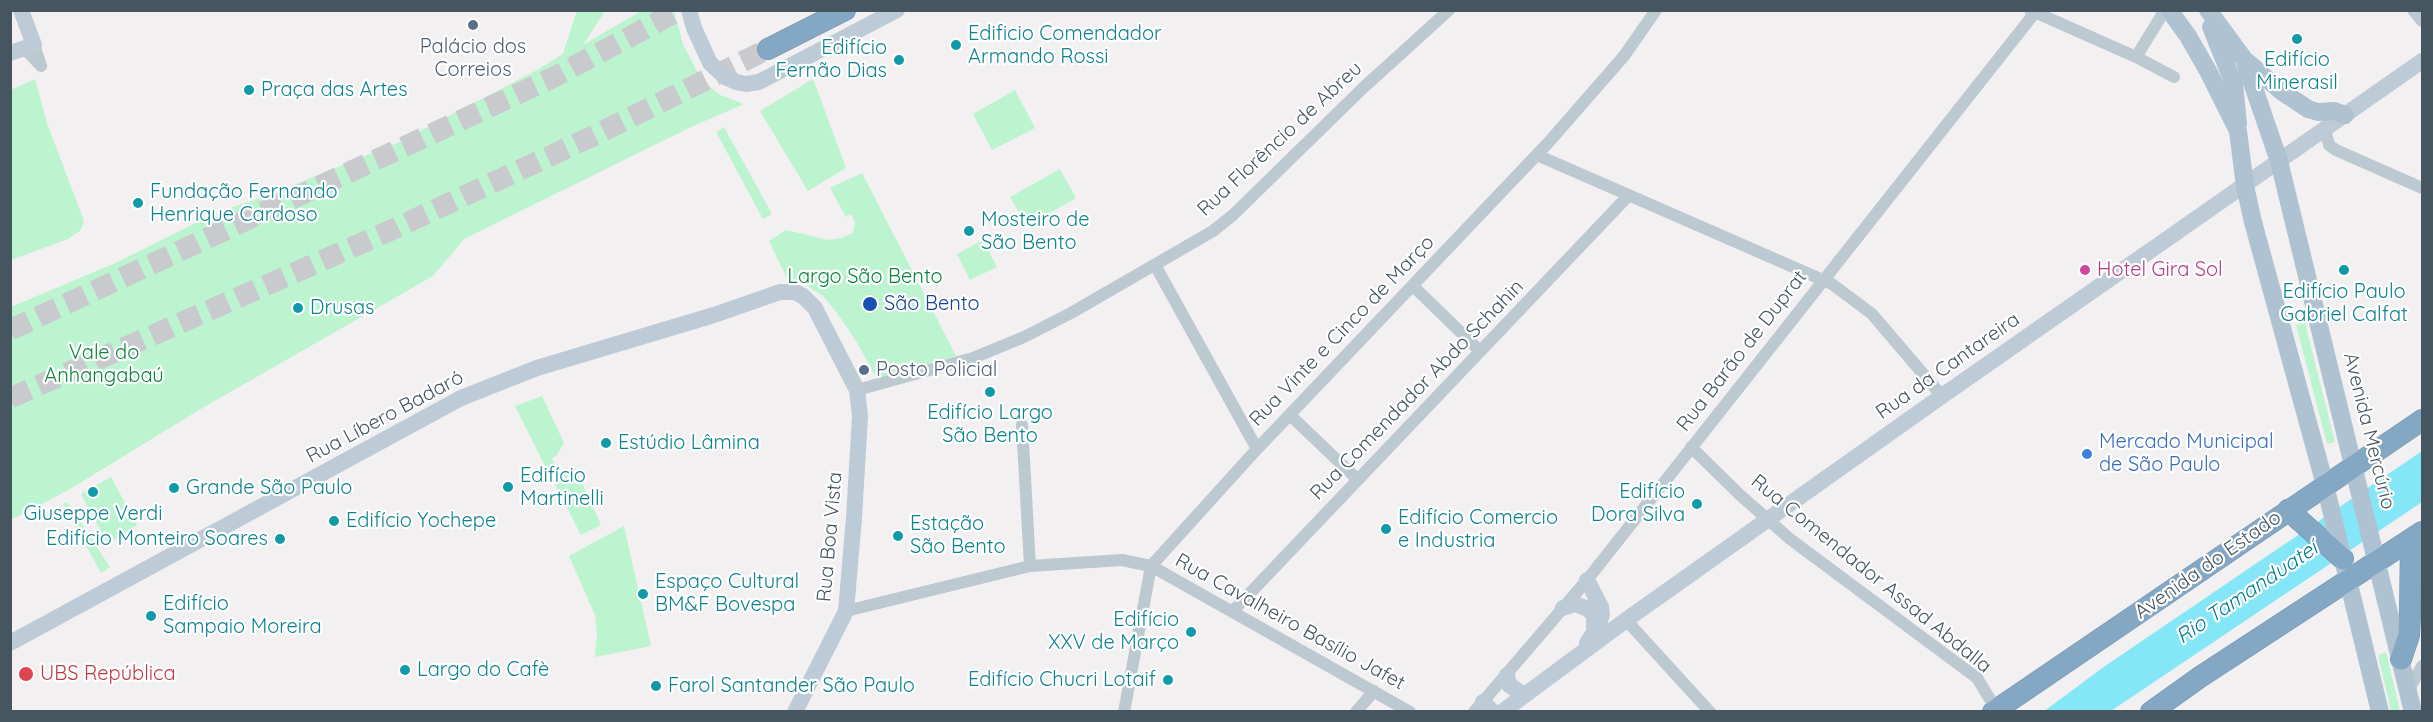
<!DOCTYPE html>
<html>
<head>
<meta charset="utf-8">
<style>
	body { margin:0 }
	#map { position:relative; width:2433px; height:722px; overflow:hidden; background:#f3f0f1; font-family:Quicksand,sans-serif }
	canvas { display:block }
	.frame { position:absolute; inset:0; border:12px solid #465660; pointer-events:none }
</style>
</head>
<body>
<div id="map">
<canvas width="2433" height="722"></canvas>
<div class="frame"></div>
</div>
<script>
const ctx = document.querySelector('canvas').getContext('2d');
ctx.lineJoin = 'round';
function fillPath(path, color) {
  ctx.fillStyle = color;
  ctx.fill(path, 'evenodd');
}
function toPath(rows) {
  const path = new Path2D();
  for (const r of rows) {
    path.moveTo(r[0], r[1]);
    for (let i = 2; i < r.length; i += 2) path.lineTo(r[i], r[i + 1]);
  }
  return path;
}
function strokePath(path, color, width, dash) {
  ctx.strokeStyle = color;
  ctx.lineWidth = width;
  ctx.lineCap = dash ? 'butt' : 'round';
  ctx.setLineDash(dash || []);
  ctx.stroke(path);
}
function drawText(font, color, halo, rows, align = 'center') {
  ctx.font = font + ' Quicksand,sans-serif';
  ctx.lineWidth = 4.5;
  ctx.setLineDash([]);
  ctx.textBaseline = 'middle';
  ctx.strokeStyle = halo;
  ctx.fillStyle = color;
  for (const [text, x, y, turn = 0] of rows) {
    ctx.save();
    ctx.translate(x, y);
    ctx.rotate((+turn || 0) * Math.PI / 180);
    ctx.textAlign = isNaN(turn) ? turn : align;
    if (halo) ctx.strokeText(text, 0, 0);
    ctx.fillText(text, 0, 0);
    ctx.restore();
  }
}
fillPath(toPath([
	[577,10,605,11,583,45,641,11,674,11,683,44,697,71,707,84,720,95,744,104,691,127,464,239,433,276,204,407,70,489,11,520,11,307,113,264,220,211,264,197,397,143,537,70,563,54],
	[35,79,47,123,84,221,81,230,68,239,11,260,11,90],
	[813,79,846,168,808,191,760,111],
	[1015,90,1035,128,992,150,973,114],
	[724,127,772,214,763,219,716,132],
	[1060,169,1076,198,1027,226,1010,197],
	[862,173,956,356,877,379,856,341,837,313,823,296,800,281,787,278,769,241,786,230,828,240,841,238,853,233,855,222,851,214,846,217,830,188],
	[983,240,997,267,970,280,957,254],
	[2305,323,2335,442,2327,444,2296,325],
	[542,396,564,443,557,455,552,458,555,466,547,470,515,406],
	[575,468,601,525,581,535,553,480],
	[111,477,137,525,108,544,81,494],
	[67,502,110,567,101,573,63,504],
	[624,526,651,646,595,657,597,634,595,615,569,556],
	[2386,652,2400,711,2391,711,2378,655]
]), '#bbf4ce');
fillPath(toPath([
	[2422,451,2422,502,2111,711,2043,712,2105,666]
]), '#84e6f6');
strokePath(toPath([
	[10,330,554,77,680,10],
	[10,398,387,232,595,135,768,49]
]), '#c8cacd', 21, [21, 10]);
const highway = toPath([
	[768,49,845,10],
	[2288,510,2343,559],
	[2401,659,2409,635,2410,616,2411,540],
	[1993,712,2422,420],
	[2151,712,2200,677,2422,532]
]);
strokePath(highway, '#6f92b0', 22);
strokePath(toPath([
	[2030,10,2136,57,2174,77],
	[2413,10,2422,21],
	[24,48,41,66,34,45],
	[2136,57,2165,10],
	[2325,129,2329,145,2336,150,2422,188],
	[1537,155,1832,284,1872,314,1942,396],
	[1155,265,1257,449],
	[1413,286,1480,351],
	[857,390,973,358,1024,337,1071,313,1213,231,1233,215,1363,88,1449,10],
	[1290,415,1358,480],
	[1022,425,1030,566],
	[1691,447,1740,495,1790,539,1977,678,1996,709],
	[846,611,1030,566,1122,560,1151,566,1410,712],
	[1232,612,1629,195],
	[1626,620,1710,712],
	[2408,691,2422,666],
	[1124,712,1151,566,1257,449,1548,143,1624,56,1656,10],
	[1356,712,1374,691],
	[1474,712,1587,580,2037,10]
]), '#bdc9d1', 12);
strokePath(toPath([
	[689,10,694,28,710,63,725,77,736,82,746,84,759,82,897,10],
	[10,53,34,45,21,10],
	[1563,608,1575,604,1588,609,1594,615,1594,628],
	[10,643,461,398,537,368,714,315,780,292,795,292,803,296,815,308,821,320,857,390,860,416,854,518,846,611,795,712],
	[1587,643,1598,626,1602,615,1601,607,1587,580],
	[1507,675,1509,685,1523,694],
	[1483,702,1493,712],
	[1502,712,1626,620,1942,396,2422,61]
]), '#bdcbd6', 16);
strokePath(toPath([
	[2169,10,2188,36,2208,71,2238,131,2245,186,2253,222,2325,485,2380,712],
	[2208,10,2244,59,2279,161,2413,712],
	[2211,27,2234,84,2238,124],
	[2245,60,2281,91,2308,109,2318,112,2334,111,2345,115]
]), '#aec2d2', 18);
strokePath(highway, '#84a7c4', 21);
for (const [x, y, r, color] of [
	[473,25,6,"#5c6f8a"],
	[2297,39,6,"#0f9aa8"],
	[956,45,6,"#0f9aa8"],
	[899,60,6,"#0f9aa8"],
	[249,90,6,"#0f9aa8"],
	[138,203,6,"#0f9aa8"],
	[969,231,6,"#0f9aa8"],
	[2085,270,6,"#d1479c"],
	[2344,270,6,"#0f9aa8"],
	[870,304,8,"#1a4fb4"],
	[298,308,6,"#0f9aa8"],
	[864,370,6,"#5c6f8a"],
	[990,392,6,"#0f9aa8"],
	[606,443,6,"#0f9aa8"],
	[2087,454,6,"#3f7fe0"],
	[508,487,6,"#0f9aa8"],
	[174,488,6,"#0f9aa8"],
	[93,492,6,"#0f9aa8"],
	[1697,504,6,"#0f9aa8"],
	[334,521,6,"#0f9aa8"],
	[1386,529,6,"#0f9aa8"],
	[898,536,6,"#0f9aa8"],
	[280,539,6,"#0f9aa8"],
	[643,594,6,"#0f9aa8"],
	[151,616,6,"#0f9aa8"],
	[1191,632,6,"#0f9aa8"],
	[405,670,6,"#0f9aa8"],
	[26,674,8,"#e0444e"],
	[1168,680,6,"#0f9aa8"],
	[656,686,6,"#0f9aa8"]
]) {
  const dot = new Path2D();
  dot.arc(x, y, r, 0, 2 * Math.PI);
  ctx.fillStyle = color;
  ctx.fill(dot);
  strokePath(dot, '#fff', 2);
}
drawText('20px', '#0d838f', '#fff', [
	["Edificio Comendador",968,34],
	["Armando Rossi",968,57],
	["Edifício",887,48,"right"],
	["Fernão Dias",887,71,"right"],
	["Edifício",2297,60,"center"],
	["Minerasil",2297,83,"center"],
	["Praça das Artes",261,90],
	["Fundação Fernando",150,192],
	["Henrique Cardoso",150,215],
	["Mosteiro de",981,220],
	["São Bento",981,243],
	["Edifício Paulo",2344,292,"center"],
	["Gabriel Calfat",2344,315,"center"],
	["Drusas",310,308],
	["Edifício Largo",990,413,"center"],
	["São Bento",990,436,"center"],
	["Estúdio Lâmina",618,443],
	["Edifício",520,476],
	["Martinelli",520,499],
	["Grande São Paulo",186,488],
	["Edifício",1685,492,"right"],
	["Dora Silva",1685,515,"right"],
	["Giuseppe Verdi",93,514,"center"],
	["Edifício Comercio",1398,518],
	["e Industria",1398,541],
	["Edifício Yochepe",346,521],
	["Estação",910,524],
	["São Bento",910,547],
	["Edifício Monteiro Soares",268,539,"right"],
	["Espaço Cultural",655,582],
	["BM&F Bovespa",655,605],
	["Edifício",163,604],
	["Sampaio Moreira",163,627],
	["Edifício",1179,620,"right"],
	["XXV de Março",1179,643,"right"],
	["Largo do Cafè",417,670],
	["Edifício Chucri Lotaif",1156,680,"right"],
	["Farol Santander São Paulo",668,686]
], 'left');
drawText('20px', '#4e5e75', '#fff', [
	["Palácio dos",473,47],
	["Correios",473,70],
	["Posto Policial",876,370,"left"]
]);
drawText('20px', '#465660', '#fff', [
	["Rua Florêncio de Abreu",1280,139,-43],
	["Rua Vinte e Cinco de Março",1342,331,-46],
	["Rua Barão de Duprat",1742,351,-52],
	["Rua da Cantareira",1948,366,-35],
	["Rua Comendador Abdo Schahin",1417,390,-46],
	["Rua Líbero Badaró",385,417,-28],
	["Avenida Mercúrio",2369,431,76],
	["Rua Boa Vista",830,537,-85],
	["Avenida do Estado",2208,565,-35],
	["Rua Comendador Assad Abdalla",1871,574,39],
	["Rua Cavalheiro Basílio Jafet",1290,622,29]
]);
drawText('20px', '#b23c85', '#fff', [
	["Hotel Gira Sol",2097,270]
], 'left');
drawText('20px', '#0d8541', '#fff', [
	["Largo São Bento",865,277],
	["Vale do",104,353],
	["Anhangabaú",104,376]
]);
drawText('20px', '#164399', '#fff', [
	["São Bento",884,304]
], 'left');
drawText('20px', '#366cbe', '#fff', [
	["Mercado Municipal",2099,442],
	["de São Paulo",2099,465]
], 'left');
drawText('20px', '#be3a42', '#fff', [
	["UBS República",40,674]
], 'left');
drawText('italic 21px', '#047c90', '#fff', [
	["Rio Tamanduateí",2247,593,-34]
]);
</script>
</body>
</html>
